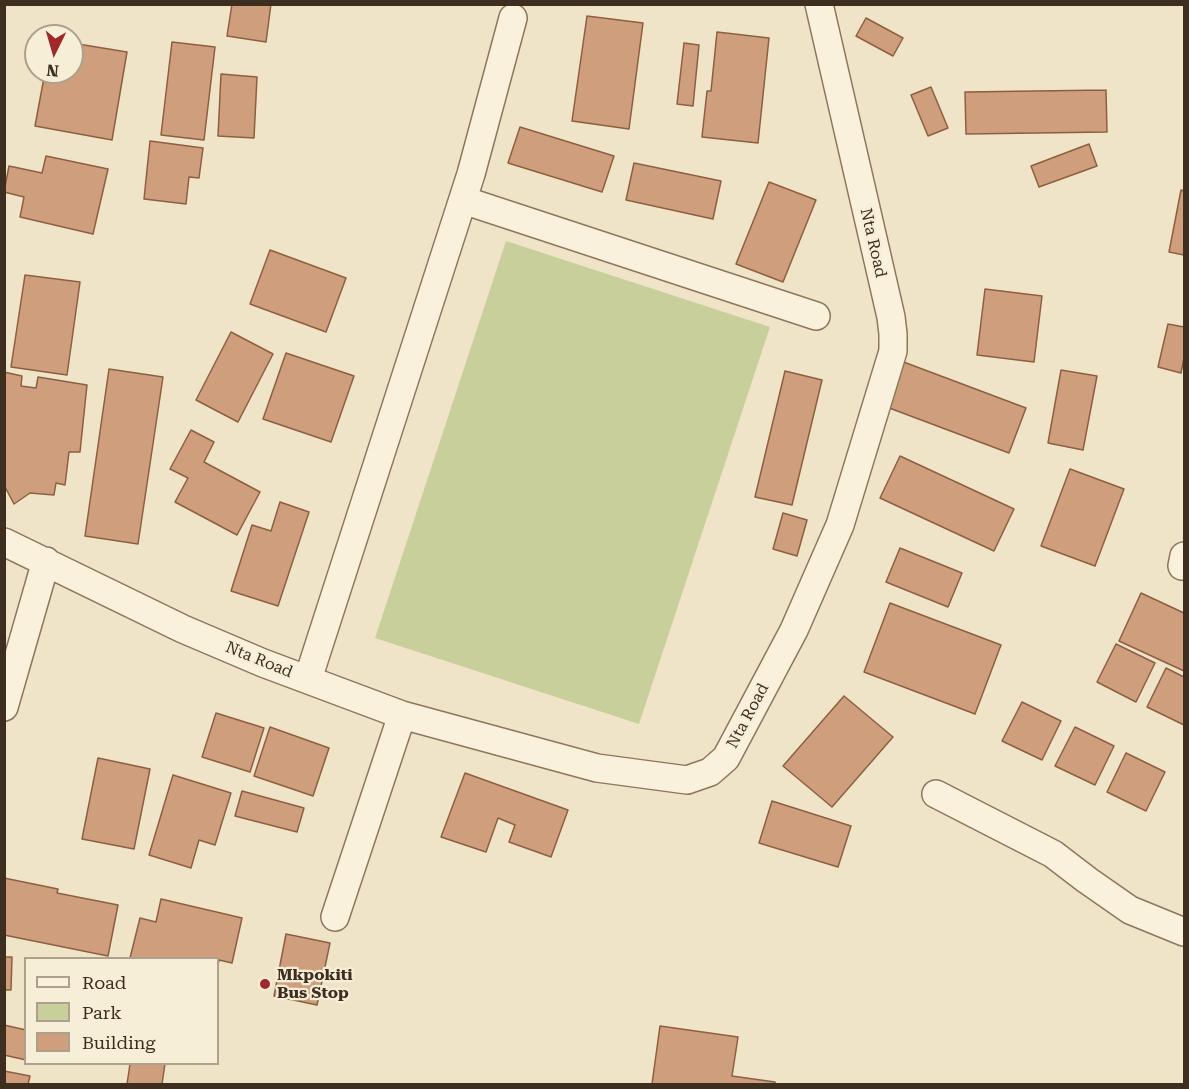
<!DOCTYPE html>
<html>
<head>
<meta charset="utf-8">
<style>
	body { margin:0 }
	#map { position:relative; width:1189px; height:1089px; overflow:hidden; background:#f0e4c8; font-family:"Roboto Serif",serif }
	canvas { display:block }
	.frame { position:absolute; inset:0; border:6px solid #3d2e20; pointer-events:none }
	.legend { position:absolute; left:24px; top:957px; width:195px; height:108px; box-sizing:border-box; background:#f7eed8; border:2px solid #ada18e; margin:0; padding:8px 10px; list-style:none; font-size:18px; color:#3d2e20 }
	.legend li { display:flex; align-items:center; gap:12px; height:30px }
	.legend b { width:30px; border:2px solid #ada18e }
	.north { position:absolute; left:24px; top:24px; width:60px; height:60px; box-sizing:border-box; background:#f7eed8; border:2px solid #ada18e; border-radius:50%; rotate:185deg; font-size:16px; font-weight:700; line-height:24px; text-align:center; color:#3d2e20 }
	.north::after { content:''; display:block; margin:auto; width:21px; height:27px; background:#9e2a2b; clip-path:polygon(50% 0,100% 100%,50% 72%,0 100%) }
</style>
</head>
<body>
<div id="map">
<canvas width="1189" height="1089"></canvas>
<div class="frame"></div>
<ul class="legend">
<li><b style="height:8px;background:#faf1dc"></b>Road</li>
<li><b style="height:16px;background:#c9cf9b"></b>Park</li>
<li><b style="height:16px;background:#cf9f7d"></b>Building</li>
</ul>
<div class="north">N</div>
</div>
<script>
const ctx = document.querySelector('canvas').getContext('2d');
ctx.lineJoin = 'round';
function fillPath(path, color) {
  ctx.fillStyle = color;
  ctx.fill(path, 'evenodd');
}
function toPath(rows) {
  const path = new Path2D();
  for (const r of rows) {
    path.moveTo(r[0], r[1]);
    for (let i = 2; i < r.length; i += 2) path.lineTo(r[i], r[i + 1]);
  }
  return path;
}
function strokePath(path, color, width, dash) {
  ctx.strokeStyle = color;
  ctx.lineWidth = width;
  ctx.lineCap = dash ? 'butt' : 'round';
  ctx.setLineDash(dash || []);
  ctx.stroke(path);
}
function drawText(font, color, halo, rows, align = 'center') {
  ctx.font = font + ' "Roboto Serif",serif';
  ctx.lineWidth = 4.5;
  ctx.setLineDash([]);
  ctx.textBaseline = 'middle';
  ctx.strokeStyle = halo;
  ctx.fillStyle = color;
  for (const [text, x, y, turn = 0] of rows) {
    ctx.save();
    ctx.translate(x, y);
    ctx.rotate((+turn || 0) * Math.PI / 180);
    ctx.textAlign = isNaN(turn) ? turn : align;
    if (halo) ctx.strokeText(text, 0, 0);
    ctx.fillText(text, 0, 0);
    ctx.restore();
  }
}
fillPath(toPath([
	[506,241,770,327,639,724,375,638]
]), '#c9cf9b');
const building = toPath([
	[232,4,271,4,266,42,227,36,232,4],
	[587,16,643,23,629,129,572,121,587,16],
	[866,18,903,38,893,56,856,36,866,18],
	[717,32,769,38,758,143,702,137,707,91,711,91,717,32],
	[172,42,215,47,204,140,161,135,172,42],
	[72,43,127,52,112,140,35,126,45,72,72,72,72,43],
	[684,43,699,45,693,106,677,104,684,43],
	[221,74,257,77,254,138,218,136,221,74],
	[931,87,948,128,928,136,911,95,931,87],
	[1106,90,1107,132,966,134,965,92,1106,90],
	[520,127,614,156,602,192,508,163,520,127],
	[150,141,203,148,199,178,189,177,186,204,144,199,150,141],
	[1089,144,1097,166,1039,187,1031,166,1089,144],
	[46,156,108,169,93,234,20,217,24,197,4,192,9,166,42,173,46,156],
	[634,163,721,181,713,219,626,200,634,163],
	[769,182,816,200,783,282,736,264,769,182],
	[1181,190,1184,191,1184,255,1169,252,1181,190],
	[270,250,346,278,326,332,250,304,270,250],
	[25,275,80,282,67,375,11,367,25,275],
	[985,289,1042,296,1034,362,977,355,985,289],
	[1168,324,1184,327,1184,358,1181,373,1158,367,1168,324],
	[231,332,273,354,238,422,196,400,231,332],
	[286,353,354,376,331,442,263,419,286,353],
	[901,361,1026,408,1009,453,884,406,901,361],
	[109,369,163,377,138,544,85,536,109,369],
	[1061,370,1097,376,1083,450,1048,443,1061,370],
	[785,371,822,380,792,505,755,497,785,371],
	[4,372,22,376,21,386,36,388,38,377,87,385,80,452,69,452,65,485,56,483,54,495,30,493,14,504,4,485,4,372],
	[191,430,214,442,204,462,260,492,237,535,175,502,188,478,170,469,191,430],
	[900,456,1014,509,994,551,880,498,900,456],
	[1070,469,1124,489,1095,566,1041,546,1070,469],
	[280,502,309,512,278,606,231,591,252,525,271,531,280,502],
	[783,513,807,520,797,556,773,549,783,513],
	[900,548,962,573,948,607,886,582,900,548],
	[1141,593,1184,613,1184,671,1119,641,1141,593],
	[890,603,1001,645,975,714,864,672,890,603],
	[1116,644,1155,663,1136,702,1097,682,1116,644],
	[1166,668,1184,677,1184,725,1147,707,1166,668],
	[844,696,893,737,832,807,783,766,844,696],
	[1022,702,1061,721,1042,760,1002,741,1022,702],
	[216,713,264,728,250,772,202,757,216,713],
	[270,727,329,748,313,796,254,776,270,727],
	[1075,727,1114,746,1095,785,1055,766,1075,727],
	[1126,753,1165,772,1146,811,1107,792,1126,753],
	[98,758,150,769,134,849,82,839,98,758],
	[465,773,568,810,551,857,509,842,515,825,498,818,486,852,441,837,465,773],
	[173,775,231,793,215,845,199,840,191,868,149,855,173,775],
	[242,791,304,808,297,832,235,816,242,791],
	[772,801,851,826,838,867,759,843,772,801],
	[4,878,58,889,57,893,118,905,108,956,4,935,4,878],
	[161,899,242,918,232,963,219,960,218,965,218,958,130,958,140,918,156,922,161,899],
	[286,934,330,943,317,1005,274,996,286,934],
	[4,957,12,957,11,990,4,990,4,957],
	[4,1025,26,1030,26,1060,4,1055,4,1025],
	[660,1026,738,1037,732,1076,775,1082,775,1084,652,1084,660,1026],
	[130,1064,165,1064,162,1084,127,1084,130,1064],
	[4,1071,30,1076,28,1084,4,1084,4,1071]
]);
fillPath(building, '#cf9f7d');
strokePath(building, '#8d5f41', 1.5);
const street = toPath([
	[463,200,816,316],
	[4,542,183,629,263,663,402,715,597,768,687,780,710,772,726,758,794,630,840,525,893,351,893,334,891,317,819,4],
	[1182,566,1184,556],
	[308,679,471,174,513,18],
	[4,707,46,561],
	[936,794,1053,854,1087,880,1130,910,1184,932],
	[335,917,402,715]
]);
strokePath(street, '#8d765c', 30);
strokePath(street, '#faf1dc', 27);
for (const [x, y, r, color] of [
	[265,984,6,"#9e2a2b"]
]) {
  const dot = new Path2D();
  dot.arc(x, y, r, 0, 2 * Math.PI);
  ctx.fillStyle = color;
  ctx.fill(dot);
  strokePath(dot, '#f7eed8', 2);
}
drawText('16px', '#3d2e20', '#f7eed8', [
	["Nta Road",873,243,77],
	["Nta Road",259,660,22],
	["Nta Road",748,716,-62]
]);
drawText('bold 16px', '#3d2e20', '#f7eed8', [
	["Mkpokiti",277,975],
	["Bus Stop",277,993]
], 'left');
</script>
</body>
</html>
